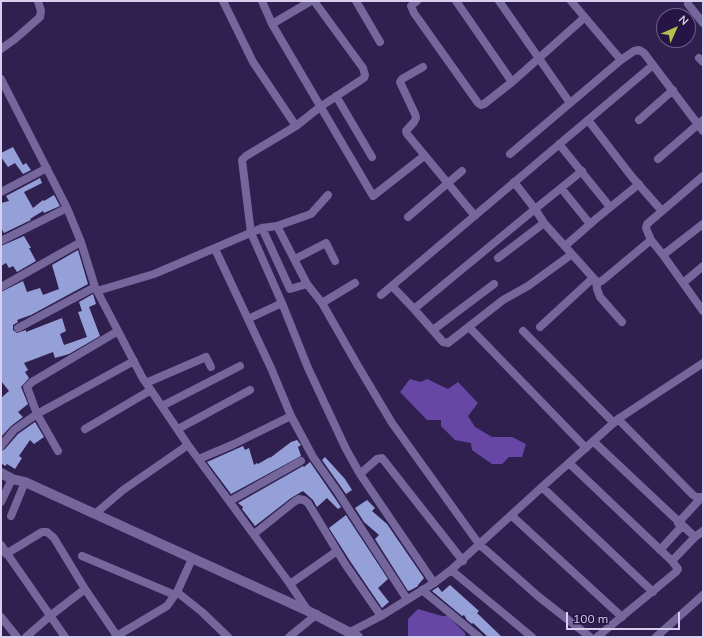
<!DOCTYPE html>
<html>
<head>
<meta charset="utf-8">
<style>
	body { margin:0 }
	#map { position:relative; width:704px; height:638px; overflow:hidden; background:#2f204f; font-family:Mulish,sans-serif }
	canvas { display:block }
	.frame { position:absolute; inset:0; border:2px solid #d6cfed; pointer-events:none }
	.north { position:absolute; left:656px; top:8px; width:40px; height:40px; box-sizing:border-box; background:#261544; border:1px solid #6c5f88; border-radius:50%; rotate:45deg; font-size:11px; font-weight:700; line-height:16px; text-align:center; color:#d6cfed }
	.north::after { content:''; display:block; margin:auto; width:14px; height:18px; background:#b3c24b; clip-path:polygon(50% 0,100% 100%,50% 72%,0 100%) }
	.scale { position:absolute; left:566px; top:612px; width:114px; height:18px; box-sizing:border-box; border:2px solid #d6cfed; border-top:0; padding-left:5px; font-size:12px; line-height:14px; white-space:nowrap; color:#d6cfed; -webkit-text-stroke:3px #261544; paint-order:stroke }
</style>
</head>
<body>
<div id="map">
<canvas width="704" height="638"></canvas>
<div class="frame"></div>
<div class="north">N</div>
<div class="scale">100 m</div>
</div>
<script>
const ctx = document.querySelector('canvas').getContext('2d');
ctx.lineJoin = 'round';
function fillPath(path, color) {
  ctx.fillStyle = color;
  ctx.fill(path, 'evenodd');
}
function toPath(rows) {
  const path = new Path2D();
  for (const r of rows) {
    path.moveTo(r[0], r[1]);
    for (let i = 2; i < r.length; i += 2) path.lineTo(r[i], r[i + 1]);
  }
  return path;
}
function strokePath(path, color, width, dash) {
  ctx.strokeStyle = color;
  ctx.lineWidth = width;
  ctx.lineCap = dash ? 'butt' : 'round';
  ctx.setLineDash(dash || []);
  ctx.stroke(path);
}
fillPath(toPath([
	[410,379,421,382,427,379,448,389,458,382,478,403,468,416,475,427,492,437,512,437,526,444,522,457,509,457,502,464,492,464,472,450,471,443,455,440,441,426,441,420,427,420,400,392],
	[418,609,442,616,448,616,465,633,465,637,408,637,408,619]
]), '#6747a5');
fillPath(toPath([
	[13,147,23,165,26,163,31,170,23,174,15,163,8,167,1,157,1,153],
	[40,178,42,183,24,192,33,208,43,200,44,201,54,195,60,206,44,213,43,211,30,219,31,220,4,233,1,228,1,203,9,201,6,196],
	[24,236,31,248,29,248,36,261,17,272,13,266,9,268,6,263,1,266,1,246],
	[78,250,88,284,31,315,17,320,18,322,13,325,13,330,17,333,26,330,26,332,62,318,66,331,60,334,64,345,87,337,78,312,82,311,79,302,93,294,96,304,89,307,100,336,69,354,55,358,53,352,24,363,28,370,25,372,29,378,21,387,28,404,18,412,23,417,11,426,1,437,1,398,9,391,1,381,1,292,23,281,27,292,40,288,43,295,59,289,52,265],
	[35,422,44,437,34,444,30,440,19,456,22,458,15,469,7,464,5,466,1,463,1,451,5,449,18,434],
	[297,440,301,445,298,447,301,456,231,494,207,462,243,446,245,450,249,448,254,465,257,463,258,464,270,457,270,458,291,442],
	[325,457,345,479,352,490,346,494,322,460],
	[310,462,341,507,338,509,327,498,317,507,313,500,303,491,291,498,255,526,242,509,243,507,238,503,303,466,304,467],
	[367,500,375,508,372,511,387,524,424,578,418,585,418,586,411,590,408,591,375,539,379,535,364,522,355,508],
	[346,515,388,579,378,588,389,602,382,608,350,561,329,528],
	[450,585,479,611,477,613,502,637,488,637,473,623,472,624,467,620,464,615,462,616,432,591,438,587,442,592]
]), '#95a0d8');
strokePath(toPath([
	[223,1,253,62,296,126],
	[262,1,272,24,373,196,424,156],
	[314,1,363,68,365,75,364,78,320,107,296,126,246,156,242,160,251,233,282,303,308,368,346,449,360,474,434,583],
	[356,1,380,42],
	[417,1,411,6,414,13,478,103,481,105,484,104,512,82],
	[456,1,512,82,584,18],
	[499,1,570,103],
	[571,1,621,60],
	[688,4,703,23],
	[272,24,311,1],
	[1,49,15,39,40,17,41,11,38,1],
	[699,58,703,62],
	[423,67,402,79,400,82,415,114,416,118,414,122,406,131,407,134,475,216],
	[1,79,67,208,81,242,95,287,142,377,188,445,290,584,308,611],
	[336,96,372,157],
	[588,120,632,177,662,211],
	[639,120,673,90],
	[559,144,610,207],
	[510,154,621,60,634,51,639,50,644,53,703,131],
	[658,159,703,120],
	[582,171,535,209,544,223,596,281,598,283,603,280,651,240,663,255],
	[514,182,535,209,414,309,443,342,448,343,503,300,528,286,572,254],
	[561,188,590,224],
	[1,192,47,168],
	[408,217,462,171],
	[703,224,663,255,703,311],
	[277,226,307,284,322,303,358,366,392,423,479,544,539,597,590,637],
	[262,228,290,289,307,284],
	[651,240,646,228,647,224,703,176],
	[1,241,67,208],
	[565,246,597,218,639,184],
	[215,249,271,368,291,416,313,457,337,491,407,599],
	[498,258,544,223],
	[295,259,326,243,335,261],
	[596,281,597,289,600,297,622,322],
	[683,283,703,266],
	[392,286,414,309],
	[1,287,81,242],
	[97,291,154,274,262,228,277,226,311,214,328,195],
	[381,295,653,65],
	[322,303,355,283],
	[248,319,282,303],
	[469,327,586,448],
	[540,327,593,278],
	[18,328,95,287],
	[433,330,494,284],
	[523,331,614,423],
	[146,383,206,357,211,367],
	[162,406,240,366],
	[618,419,693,495,696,497,703,497],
	[85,429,151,390],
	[178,429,250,390],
	[593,441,695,537,703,531],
	[1,446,14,430,37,414,134,361],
	[58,451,37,414,27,387,32,382,118,331],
	[199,459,234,444,291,416],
	[569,463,672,561,678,569,676,572,597,637],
	[360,474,377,459,382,458,463,561],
	[542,487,653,592],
	[230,501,301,461],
	[1,502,12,479],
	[95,514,123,490,188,445],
	[511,515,622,617],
	[11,516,25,482],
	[678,523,701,498],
	[254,534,294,502,299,499,304,500,308,503,345,564,381,616],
	[1,545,65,637],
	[660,550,682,526],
	[6,554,42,532,47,532,54,538,85,589,117,636,120,637],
	[82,556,175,595],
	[672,561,695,537],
	[451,570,532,637],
	[290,584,337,551],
	[422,590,479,637],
	[177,592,202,612,228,637],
	[1,617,17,637],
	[350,632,381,616,434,583,451,570,542,487,618,419,703,363],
	[26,637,50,616,85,589],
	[115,637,167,606,177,592,192,559],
	[289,637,317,614],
	[656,637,703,595]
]), '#75669c', 8);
strokePath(toPath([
	[1,473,12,479,25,482,308,611,358,637]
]), '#75669c', 10);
</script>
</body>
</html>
